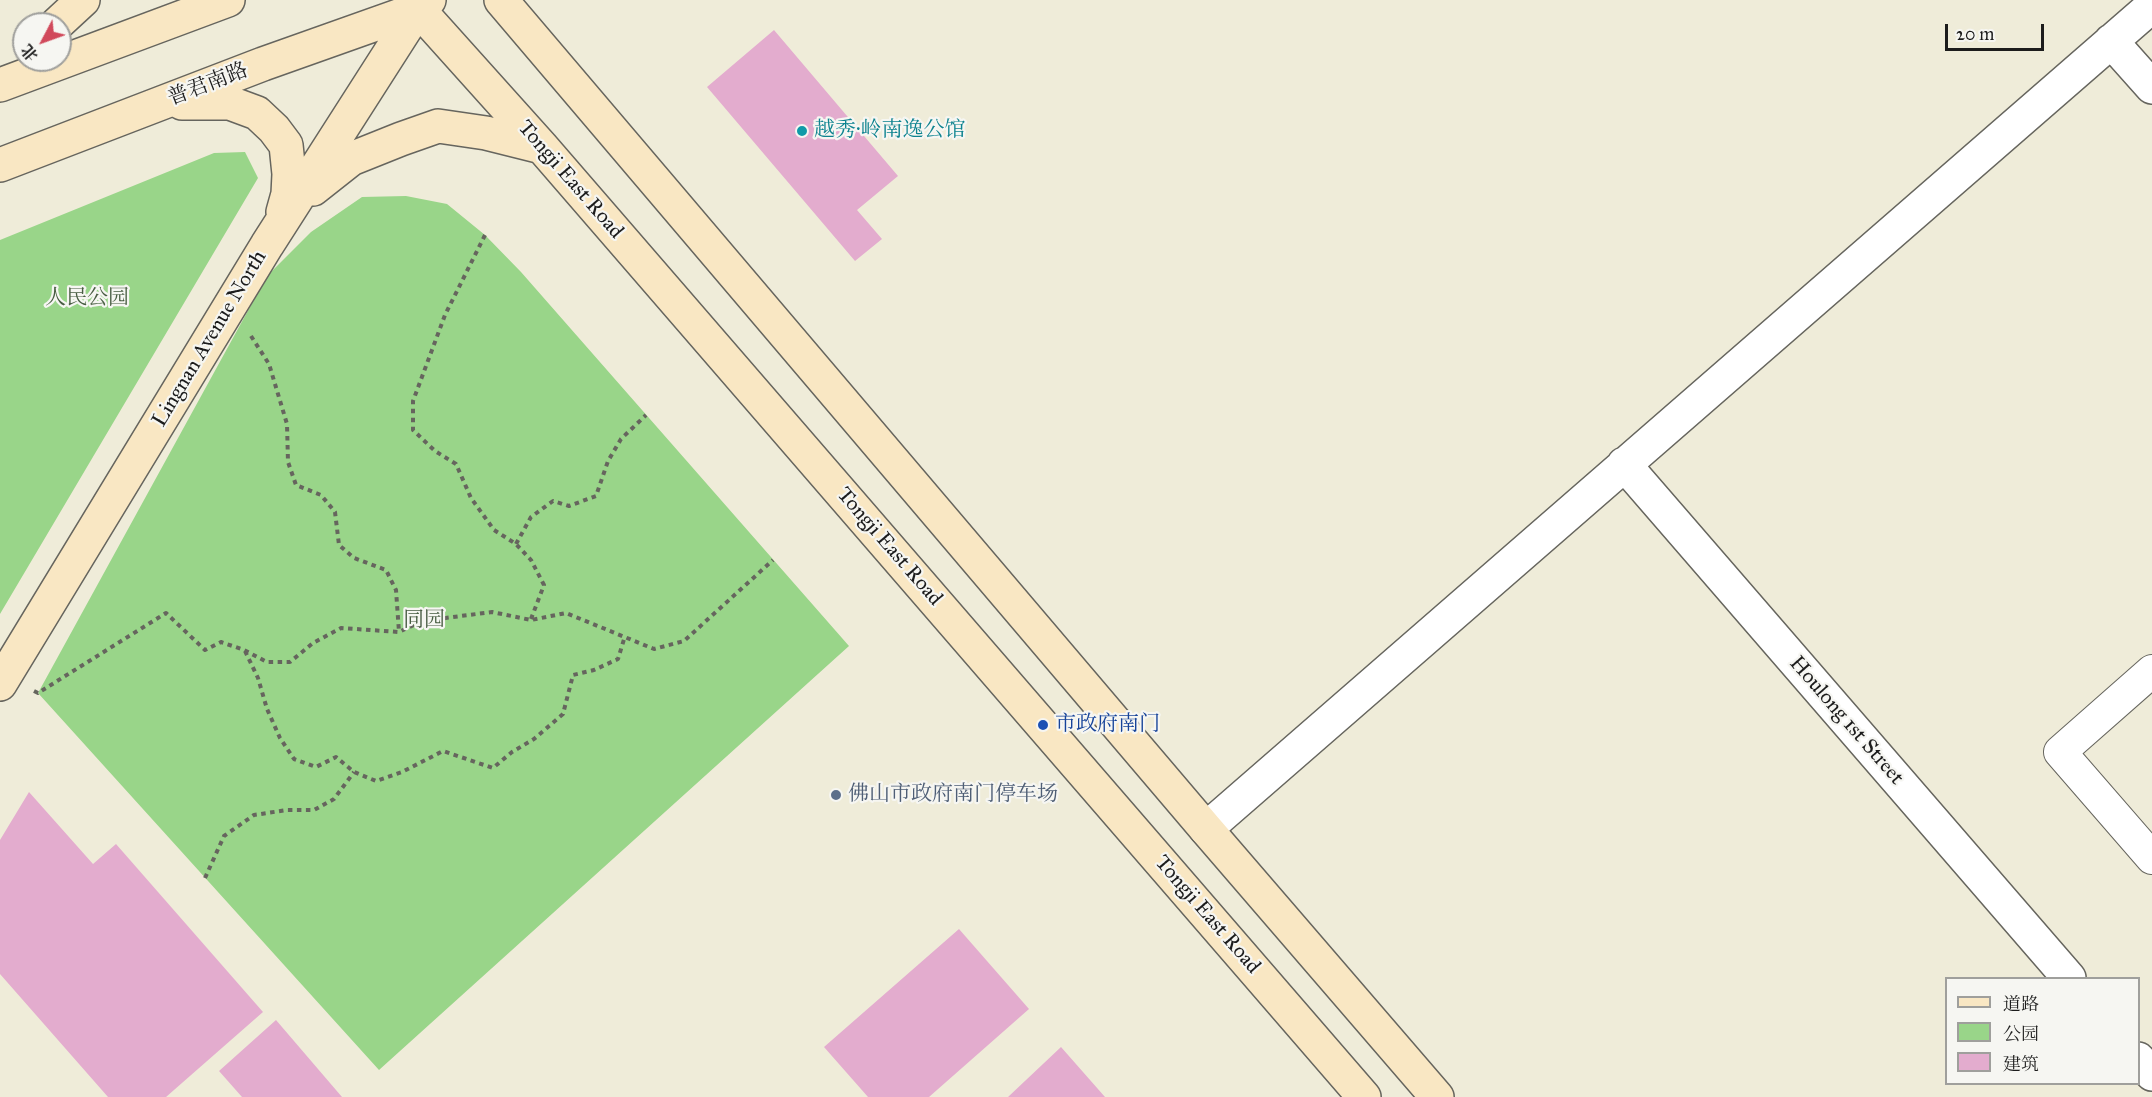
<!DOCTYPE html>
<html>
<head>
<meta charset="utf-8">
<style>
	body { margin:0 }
	#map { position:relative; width:2152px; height:1097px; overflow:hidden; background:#efecd9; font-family:"IM FELL Great Primer","Noto Serif SC",serif }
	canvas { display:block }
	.legend { position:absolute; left:1945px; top:977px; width:195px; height:108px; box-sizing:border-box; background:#f6f6f2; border:2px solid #9f9f9c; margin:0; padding:8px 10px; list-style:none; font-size:18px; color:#1c1c1c }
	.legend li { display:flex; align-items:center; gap:12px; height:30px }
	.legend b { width:30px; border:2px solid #9f9f9c }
	.north { position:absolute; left:12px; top:12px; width:60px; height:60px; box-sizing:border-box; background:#f6f6f2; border:2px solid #9f9f9c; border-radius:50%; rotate:229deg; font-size:16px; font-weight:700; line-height:24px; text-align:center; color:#1c1c1c }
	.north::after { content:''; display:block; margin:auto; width:21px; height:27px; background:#d1495b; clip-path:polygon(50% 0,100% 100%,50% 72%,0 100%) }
	.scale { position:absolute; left:1945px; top:24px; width:99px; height:27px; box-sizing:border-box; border:3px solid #1c1c1c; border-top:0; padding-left:8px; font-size:18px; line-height:21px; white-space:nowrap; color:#1c1c1c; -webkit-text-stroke:4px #f6f6f2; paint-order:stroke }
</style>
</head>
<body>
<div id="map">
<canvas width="2152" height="1097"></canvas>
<ul class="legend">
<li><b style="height:8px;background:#f9e7c3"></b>道路</li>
<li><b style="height:16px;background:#99d589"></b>公园</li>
<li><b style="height:16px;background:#e3acce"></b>建筑</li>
</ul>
<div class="north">北</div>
<div class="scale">20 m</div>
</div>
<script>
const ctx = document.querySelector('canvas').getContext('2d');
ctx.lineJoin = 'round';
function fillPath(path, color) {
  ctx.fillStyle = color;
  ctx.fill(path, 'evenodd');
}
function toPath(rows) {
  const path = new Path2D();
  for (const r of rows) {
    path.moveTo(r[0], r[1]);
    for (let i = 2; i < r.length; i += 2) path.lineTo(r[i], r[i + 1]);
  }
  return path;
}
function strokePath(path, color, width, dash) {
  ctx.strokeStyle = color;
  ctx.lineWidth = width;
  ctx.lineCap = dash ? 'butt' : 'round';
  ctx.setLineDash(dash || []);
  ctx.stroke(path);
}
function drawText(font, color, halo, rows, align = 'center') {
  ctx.font = font + ' "IM FELL Great Primer","Noto Serif SC",serif';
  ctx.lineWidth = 4.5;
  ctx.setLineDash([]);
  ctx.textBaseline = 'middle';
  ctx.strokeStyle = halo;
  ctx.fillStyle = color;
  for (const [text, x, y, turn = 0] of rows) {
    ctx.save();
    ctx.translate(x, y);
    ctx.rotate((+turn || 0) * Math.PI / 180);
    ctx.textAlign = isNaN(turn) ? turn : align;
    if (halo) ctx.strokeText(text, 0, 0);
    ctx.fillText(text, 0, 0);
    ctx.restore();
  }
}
fillPath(toPath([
	[245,152,258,178,0,614,0,240,214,153],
	[406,196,447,204,485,235,521,272,849,646,379,1070,38,693,267,276,311,232,362,197]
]), '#99d589');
fillPath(toPath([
	[774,30,898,176,857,210,882,239,855,261,707,87],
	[29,792,93,864,116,844,263,1012,166,1097,108,1097,0,974,0,840],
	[959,929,1029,1009,929,1097,868,1097,824,1047],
	[276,1020,342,1097,242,1097,219,1071],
	[1061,1047,1105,1097,1008,1097]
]), '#e3acce');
const minor = toPath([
	[2152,671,2060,752,2152,858]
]);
const tertiary = toPath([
	[2111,41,2152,87],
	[1624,464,2069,978],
	[1206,829,2152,6],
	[2138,1059,2152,1074]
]);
const secondary = toPath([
	[410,0,542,147,1364,1097],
	[501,0,1206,829,1437,1097],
	[57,24,83,0],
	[0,85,228,0],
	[182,103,230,103,257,113,274,129,286,145,289,174,288,194,283,212],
	[0,165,263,64,418,9],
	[313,189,351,159,401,139,438,126,486,133,542,147],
	[0,684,267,245,418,9,429,0]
]);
strokePath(minor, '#66655e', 34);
strokePath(tertiary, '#66655e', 36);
strokePath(secondary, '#66655e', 36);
strokePath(toPath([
	[485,235,445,315,413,401,413,430,435,451,456,464,471,498,494,530,516,544,531,560,544,585,531,619],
	[251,336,269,364,287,424,288,462,296,485,321,495,335,512,339,545,354,558,386,570,396,590,399,632],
	[516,544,531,517,553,501,569,506,596,496,608,461,621,439,646,415],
	[245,651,258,678,267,709,280,738,294,759,316,767,336,757,354,772,376,781,402,772,443,751,493,768,512,752,534,739,563,714,573,675,594,670,618,659,625,636],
	[34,691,38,693,166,613,205,650,221,642,244,650,267,662,290,662,313,643,341,628,399,632,422,621,492,612,531,620,566,613,654,649,684,641,773,560],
	[205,878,224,836,254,815,287,810,314,810,334,799,354,772]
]), '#66655e', 4, [4.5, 4.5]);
strokePath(minor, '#fff', 32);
strokePath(tertiary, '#fff', 33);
strokePath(secondary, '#f9e7c3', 33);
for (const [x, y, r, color] of [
	[802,131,6,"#0f9aa8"],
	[1043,725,6,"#1a4fb4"],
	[836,795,6,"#5c6f8a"]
]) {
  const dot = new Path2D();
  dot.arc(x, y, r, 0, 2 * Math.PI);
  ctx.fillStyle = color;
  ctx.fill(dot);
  strokePath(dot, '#f6f6f2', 2);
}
drawText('21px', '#1c1c1c', '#f6f6f2', [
	["普君南路",208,85,-21],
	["Tongji East Road",570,180,49],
	["Lingnan Avenue North",210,339,-59],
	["Tongji East Road",889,547,49],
	["Houlong 1st Street",1846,721,49],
	["Tongji East Road",1207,915,49]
]);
drawText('21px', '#0d838f', '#f6f6f2', [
	["越秀·岭南逸公馆",814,131]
], 'left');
drawText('21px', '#485d42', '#f6f6f2', [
	["人民公园",87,299],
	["同园",424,621]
]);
drawText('21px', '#164399', '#f6f6f2', [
	["市政府南门",1055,725]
], 'left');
drawText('21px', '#4e5e75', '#f6f6f2', [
	["佛山市政府南门停车场",848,795]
], 'left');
</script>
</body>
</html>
